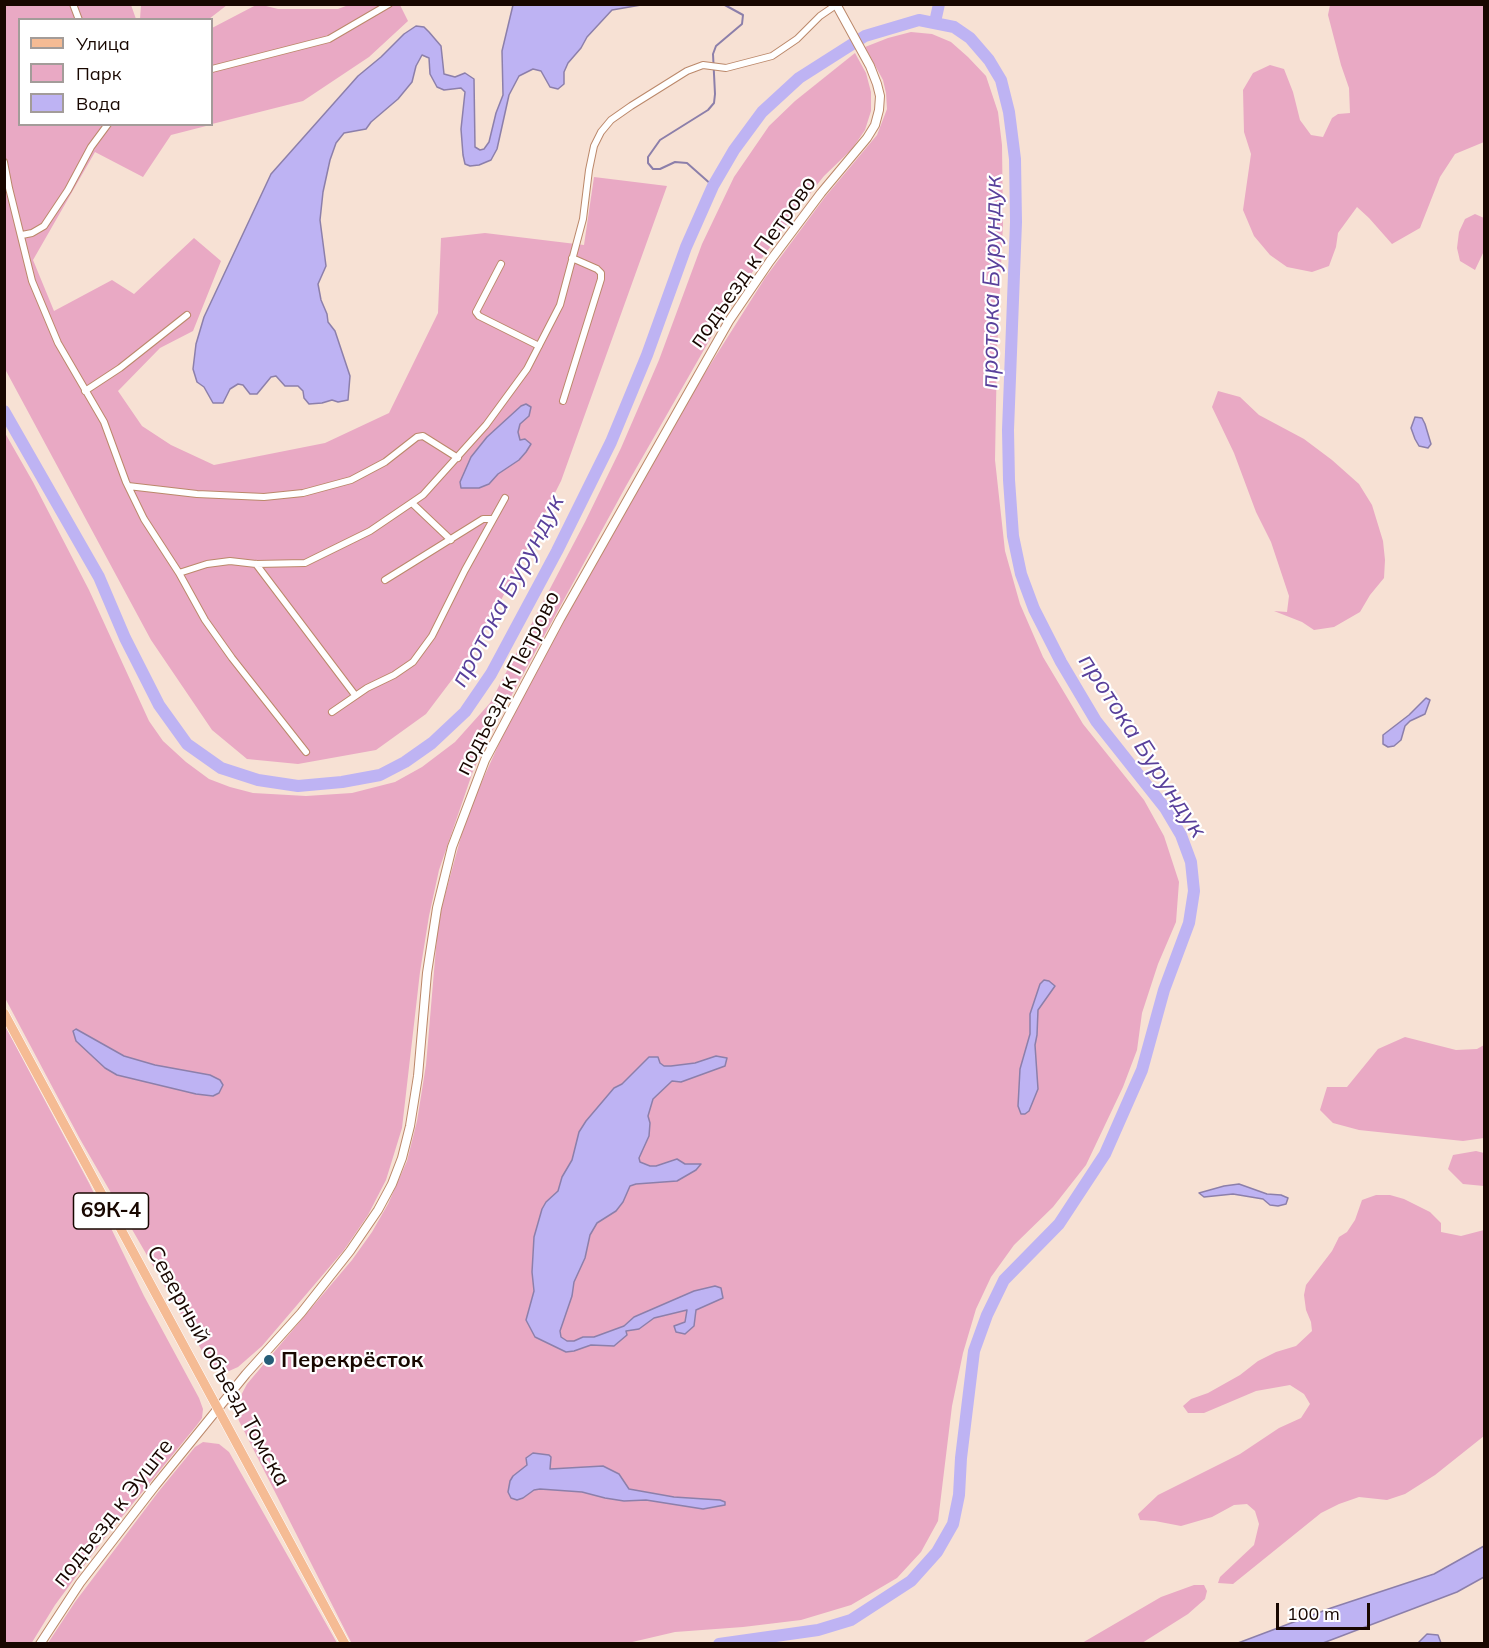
<!DOCTYPE html>
<html>
<head>
<meta charset="utf-8">
<style>
	body { margin:0 }
	#map { position:relative; width:1489px; height:1648px; overflow:hidden; background:#f7e1d4; font-family:Mulish,sans-serif }
	canvas { display:block }
	.frame { position:absolute; inset:0; border:6px solid #180700; pointer-events:none }
	.legend { position:absolute; left:18px; top:18px; width:195px; height:108px; box-sizing:border-box; background:#fff; border:2px solid #a39c99; margin:0; padding:8px 10px; list-style:none; font-size:18px; color:#180700 }
	.legend li { display:flex; align-items:center; gap:12px; height:30px }
	.legend b { width:30px; border:2px solid #a39c99 }
	.scale { position:absolute; left:1276px; top:1603px; width:94px; height:27px; box-sizing:border-box; border:3px solid #180700; border-top:0; padding-left:8px; font-size:18px; line-height:21px; white-space:nowrap; color:#180700; -webkit-text-stroke:4px #fff; paint-order:stroke }
</style>
</head>
<body>
<div id="map">
<canvas width="1489" height="1648"></canvas>
<div class="frame"></div>
<ul class="legend">
<li><b style="height:8px;background:#f5bb94"></b>Улица</li>
<li><b style="height:16px;background:#e9a9c4"></b>Парк</li>
<li><b style="height:16px;background:#beb3f3"></b>Вода</li>
</ul>
<div class="scale">100 m</div>
</div>
<script>
const ctx = document.querySelector('canvas').getContext('2d');
ctx.lineJoin = 'round';
function fillPath(path, color) {
  ctx.fillStyle = color;
  ctx.fill(path, 'evenodd');
}
function toPath(rows) {
  const path = new Path2D();
  for (const r of rows) {
    path.moveTo(r[0], r[1]);
    for (let i = 2; i < r.length; i += 2) path.lineTo(r[i], r[i + 1]);
  }
  return path;
}
function strokePath(path, color, width, dash) {
  ctx.strokeStyle = color;
  ctx.lineWidth = width;
  ctx.lineCap = dash ? 'butt' : 'round';
  ctx.setLineDash(dash || []);
  ctx.stroke(path);
}
function drawText(font, color, halo, rows, align = 'center') {
  ctx.font = font + ' Mulish,sans-serif';
  ctx.lineWidth = 4.5;
  ctx.setLineDash([]);
  ctx.textBaseline = 'middle';
  ctx.strokeStyle = halo;
  ctx.fillStyle = color;
  for (const [text, x, y, turn = 0] of rows) {
    ctx.save();
    ctx.translate(x, y);
    ctx.rotate((+turn || 0) * Math.PI / 180);
    ctx.textAlign = isNaN(turn) ? turn : align;
    if (halo) ctx.strokeText(text, 0, 0);
    ctx.fillText(text, 0, 0);
    ctx.restore();
  }
}
fillPath(toPath([
	[258,4,278,9,338,9,351,4,400,5,408,21,369,57,303,101,212,124,212,28],
	[4,5,131,5,136,19,20,20,20,124,210,125,171,135,143,177,95,152,33,260,54,311,112,280,134,294,194,238,221,261,193,331,160,348,118,391,142,426,171,445,214,465,325,443,389,413,438,313,441,238,485,233,584,245,594,177,667,186,561,481,479,644,426,714,376,750,298,764,247,759,212,730,151,640,5,369],
	[141,5,141,4,227,5,209,19,140,19],
	[1330,5,1484,5,1484,142,1455,154,1440,177,1420,228,1392,244,1369,218,1357,207,1338,233,1336,247,1329,266,1312,272,1287,267,1270,255,1254,236,1243,210,1251,154,1244,132,1243,90,1253,73,1270,65,1284,69,1293,92,1300,120,1311,135,1323,137,1332,118,1338,114,1350,113,1349,88,1341,65,1328,15],
	[911,32,932,34,951,42,968,57,986,76,998,112,1002,145,1003,224,997,351,995,460,1005,551,1020,604,1043,657,1083,724,1144,800,1164,836,1179,882,1176,922,1158,964,1142,1013,1137,1050,1123,1087,1086,1165,1053,1207,1014,1245,991,1277,976,1309,963,1353,952,1406,938,1521,921,1552,897,1578,851,1605,801,1620,743,1627,675,1632,628,1643,352,1644,239,1421,236,1412,237,1403,247,1384,352,1260,372,1232,388,1204,407,1161,417,1121,426,1065,437,936,442,906,462,833,479,788,502,737,562,624,698,384,765,278,825,197,877,135,887,109,886,93,883,80,865,47,888,38],
	[855,53,866,73,871,92,871,111,865,130,852,149,824,176,804,201,757,265,721,320,626,486,491,733,473,771,439,870,429,916,420,972,402,1128,386,1180,368,1215,344,1250,262,1346,238,1367,229,1371,215,1368,209,1363,80,1139,5,998,5,433,33,482,89,590,149,721,163,741,186,762,209,779,230,787,253,793,306,796,352,793,395,782,422,767,455,742,490,703,585,522,621,448,659,360,702,244,734,177,769,126,795,101],
	[1475,214,1484,218,1484,251,1475,270,1460,261,1457,248,1459,232,1465,219],
	[1218,391,1240,397,1259,415,1304,439,1332,460,1359,484,1372,505,1383,541,1385,560,1384,578,1370,595,1360,612,1334,627,1314,630,1302,622,1274,611,1287,612,1289,596,1271,542,1256,512,1234,453,1212,407],
	[5,1026,89,1183,144,1296,199,1398,203,1409,202,1418,197,1425,103,1540,55,1605,31,1644,4,1643],
	[1405,1037,1456,1050,1477,1049,1484,1045,1484,1138,1463,1141,1359,1130,1333,1123,1320,1110,1327,1087,1347,1087,1378,1049],
	[1476,1151,1484,1153,1484,1186,1463,1184,1448,1169,1453,1155],
	[1376,1195,1390,1195,1404,1199,1430,1212,1441,1223,1441,1232,1461,1236,1484,1230,1484,1436,1435,1475,1405,1494,1387,1500,1359,1497,1339,1504,1321,1513,1233,1584,1218,1583,1220,1577,1254,1545,1259,1524,1255,1511,1247,1504,1234,1505,1212,1517,1181,1526,1155,1521,1140,1520,1138,1514,1158,1495,1240,1454,1279,1428,1301,1418,1310,1404,1304,1394,1290,1385,1256,1391,1204,1413,1188,1413,1183,1406,1191,1399,1208,1393,1240,1375,1258,1361,1276,1352,1296,1346,1312,1331,1311,1322,1306,1310,1304,1295,1306,1285,1332,1251,1339,1237,1347,1232,1355,1220,1362,1200],
	[203,1442,219,1444,229,1452,337,1643,48,1643,75,1602,159,1491,195,1447],
	[1194,1585,1204,1585,1207,1591,1205,1599,1188,1614,1142,1643,1082,1643,1161,1597]
]), '#e9a9c4');
const water = toPath([
	[513,5,641,5,612,10,587,37,581,48,568,63,564,72,564,84,558,89,550,87,541,71,533,69,519,76,509,95,497,149,491,160,479,165,470,166,465,164,463,155,461,129,465,92,461,88,444,90,437,87,430,74,429,58,422,55,416,66,412,82,398,99,371,122,366,129,344,133,336,143,330,160,323,192,320,220,326,266,318,284,321,300,327,314,328,322,335,331,350,376,348,400,338,402,332,400,322,403,309,404,304,398,303,391,298,386,285,386,276,376,271,377,257,394,250,394,243,385,238,384,230,389,223,403,213,403,204,387,197,382,193,369,196,344,204,317,271,174,358,76,381,57,404,34,416,26,424,27,429,32,441,46,444,74,455,77,465,73,474,79,475,147,480,150,484,149,489,142,496,113,503,95,502,51,513,5],
	[526,404,531,407,529,416,520,424,518,432,520,440,525,439,531,444,526,452,519,460,498,474,489,484,479,488,461,488,460,482,471,457,487,437,521,406,526,404],
	[1415,417,1422,418,1425,424,1431,444,1428,448,1419,446,1415,439,1411,428,1415,417],
	[1426,698,1430,700,1425,714,1410,721,1405,726,1401,740,1394,746,1388,747,1383,744,1383,735,1409,715,1426,698],
	[1044,980,1049,981,1055,986,1038,1010,1037,1035,1035,1045,1038,1089,1029,1111,1025,1114,1021,1114,1018,1106,1020,1069,1030,1034,1030,1014,1040,984,1044,980],
	[76,1029,124,1056,155,1065,210,1075,220,1080,223,1085,219,1093,213,1096,196,1094,117,1075,105,1068,76,1041,73,1031,76,1029],
	[716,1056,727,1058,725,1066,681,1082,672,1081,653,1099,648,1116,650,1123,649,1136,639,1158,640,1162,650,1166,656,1166,677,1159,685,1164,701,1164,696,1170,677,1181,636,1184,630,1186,623,1202,616,1211,597,1223,590,1235,585,1258,574,1282,572,1296,560,1331,561,1337,567,1341,574,1341,583,1337,594,1337,624,1326,634,1317,694,1291,715,1286,721,1288,723,1298,696,1310,694,1326,685,1334,676,1332,674,1326,685,1322,687,1310,654,1318,639,1329,626,1331,627,1335,614,1346,591,1345,574,1351,566,1352,535,1337,526,1320,534,1291,532,1272,534,1237,542,1209,546,1202,558,1191,562,1177,572,1160,579,1132,586,1121,614,1088,622,1084,649,1057,658,1057,660,1063,664,1066,671,1066,695,1063,716,1056],
	[1239,1184,1267,1194,1281,1195,1288,1198,1286,1204,1278,1206,1270,1205,1263,1199,1233,1194,1204,1197,1199,1193,1224,1186,1239,1184],
	[533,1453,549,1455,551,1457,550,1469,603,1466,619,1474,629,1489,674,1497,720,1500,725,1502,725,1505,703,1509,646,1500,624,1501,605,1498,582,1492,540,1489,534,1490,523,1498,517,1500,511,1498,508,1492,510,1481,513,1476,527,1465,526,1458,533,1453],
	[1484,1546,1484,1577,1457,1592,1323,1643,1238,1643,1331,1608,1434,1574,1484,1546],
	[1427,1634,1438,1635,1441,1643,1418,1643,1427,1634]
]);
fillPath(water, '#beb3f3');
strokePath(water, '#8c7faa', 1.5);
strokePath(toPath([
	[713,186,687,163,675,162,660,169,653,169,648,163,648,157,660,140,708,110,714,103,715,94,713,54,716,46,742,24,743,15,723,4]
]), '#8c7faa', 2);
strokePath(toPath([
	[935,22,939,4],
	[4,411,99,577,125,638,159,705,187,744,221,768,258,780,298,786,342,782,380,775,405,762,432,743,465,712,491,674,557,551,611,442,647,355,686,247,713,186,734,150,762,112,799,78,865,36,919,20,954,27,970,38,989,60,1001,80,1009,112,1015,159,1016,222,1008,430,1009,480,1013,536,1021,574,1034,609,1061,662,1096,721,1165,808,1181,835,1191,862,1194,891,1189,923,1164,990,1142,1070,1105,1154,1059,1224,1004,1280,987,1315,974,1351,961,1458,959,1495,953,1524,937,1552,911,1581,851,1620,818,1630,719,1644]
]), '#beb3f3', 12);
const street = toPath([
	[73,4,79,20],
	[212,69,329,39,389,4],
	[4,162,9,188,32,281,58,343,104,422,126,482,144,519,179,573,205,620,232,658,306,752],
	[22,235,32,233,44,226,68,190,91,147,108,124],
	[501,264,476,312,479,316,539,346],
	[85,391,120,368,187,315],
	[563,401,601,279,601,273,597,269,572,258],
	[128,486,197,494,264,497,303,493,351,480,385,462,417,437,423,436,458,458],
	[412,503,451,540],
	[256,564,355,695],
	[179,573,207,564,230,561,256,564,305,563,370,531,423,495,486,425,527,369,560,305,583,219,589,170,594,146,601,132,611,120,631,106,687,71,703,65,726,68,772,56,797,39,820,16,836,5],
	[385,580,483,519,493,519],
	[332,712,367,688,394,675,413,662,432,636,465,570,505,498]
]);
const secondary = toPath([
	[40,1644,80,1583,155,1486,246,1374,301,1313,350,1251,378,1210,392,1184,402,1158,410,1126,418,1076,427,973,437,908,452,847,485,760,560,619,729,321,770,261,821,193,867,138,875,125,879,110,880,96,877,84,870,66,836,4]
]);
const primary = toPath([
	[4,1013,345,1644]
]);
strokePath(street, '#bb886a', 8);
strokePath(secondary, '#bb886a', 10);
strokePath(primary, '#fff', 10);
strokePath(street, '#fff', 6);
strokePath(secondary, '#fff', 8);
strokePath(primary, '#f5bb94', 9);
for (const [x, y, r, color] of [
	[269,1360,6,"#255d77"]
]) {
  const dot = new Path2D();
  dot.arc(x, y, r, 0, 2 * Math.PI);
  ctx.fillStyle = color;
  ctx.fill(dot);
  strokePath(dot, '#fff', 2);
}
for (const [x, y, w] of [
	[111,1211,75]
]) {
  const box = new Path2D();
  box.roundRect(x - w / 2, y - 18, w, 36, 4.5);
  ctx.fillStyle = '#fff';
  ctx.fill(box);
  strokePath(box, '#180700', 1.5);
}
drawText('bold 21px', '#180700', null, [
	["69К-4",111,1211]
]);
drawText('22px', '#180700', '#fff', [
	["подъезд к Петрово",753,262,-55],
	["подъезд к Петрово",508,683,-63],
	["Северный объезд Томска",218,1366,61],
	["подъезд к Эуште",113,1513,-52]
]);
drawText('bold 22px', '#180700', '#fff', [
	["Перекрёсток",281,1360]
], 'left');
drawText('italic 24px', '#59409b', '#fff', [
	["протока Бурундук",992,282,-89],
	["протока Бурундук",508,591,-62],
	["протока Бурундук",1142,746,57]
]);
</script>
</body>
</html>
